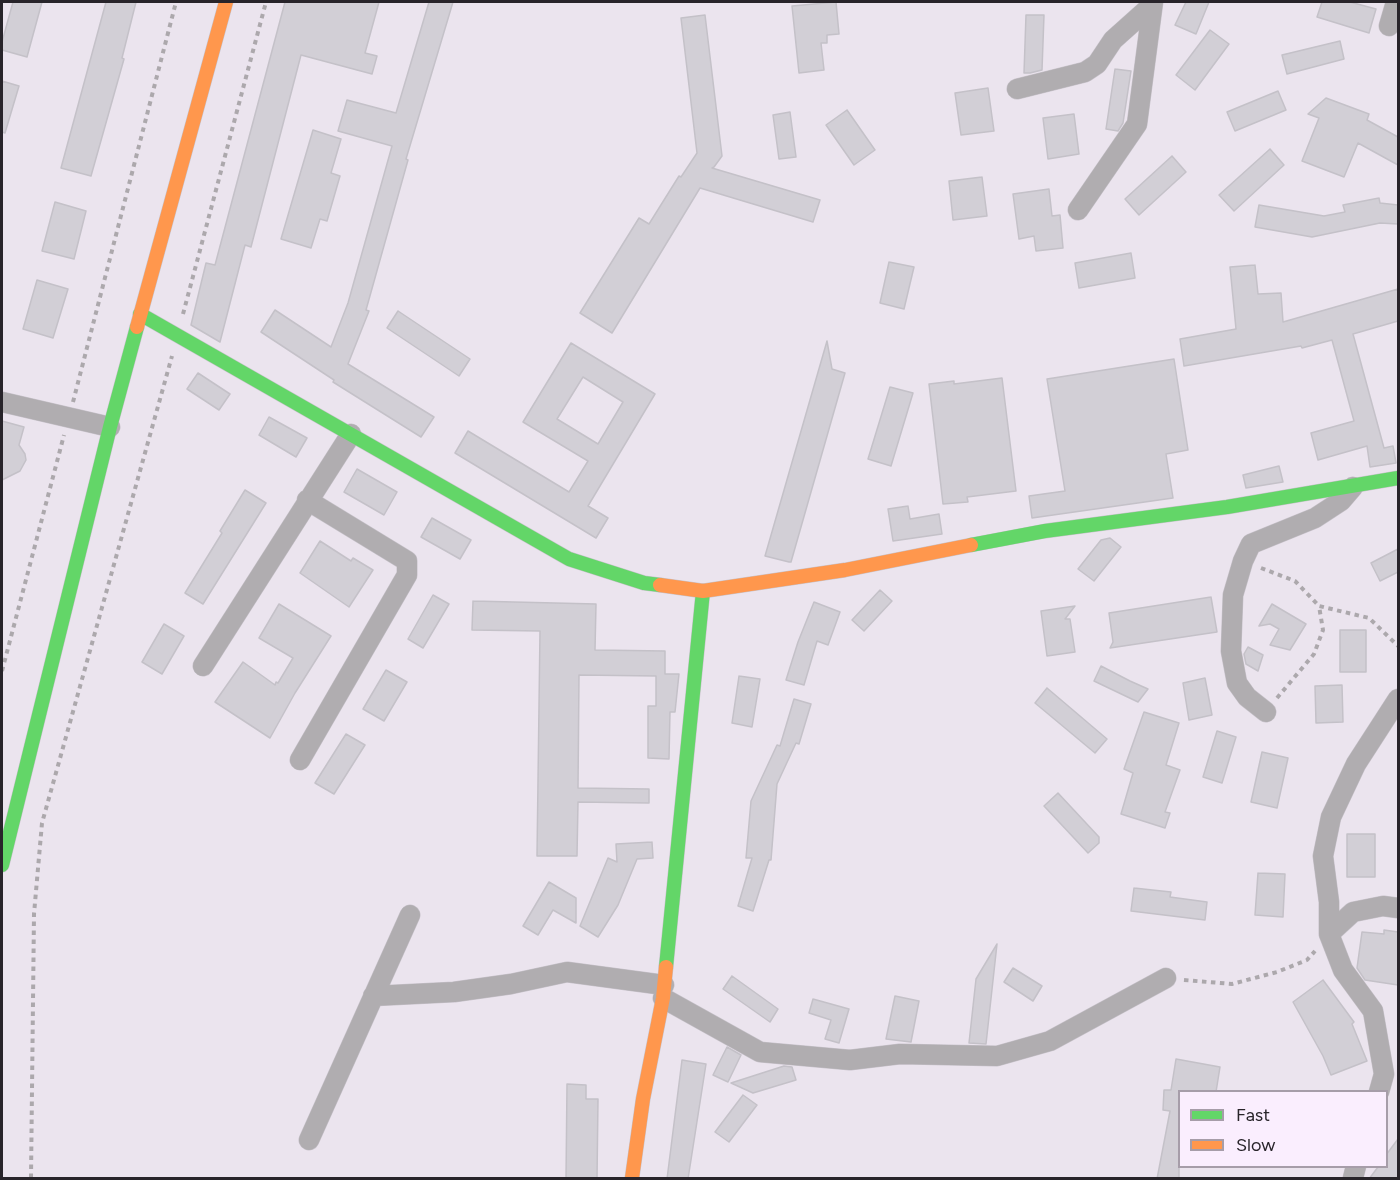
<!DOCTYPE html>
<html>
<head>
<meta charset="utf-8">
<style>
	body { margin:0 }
	#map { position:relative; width:1400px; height:1180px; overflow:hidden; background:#ebe4ee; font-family:Figtree,sans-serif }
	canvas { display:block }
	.frame { position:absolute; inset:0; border:3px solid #28242a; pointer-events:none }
	.legend { position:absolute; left:1178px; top:1090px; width:210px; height:78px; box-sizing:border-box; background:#faeefe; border:2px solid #a69da9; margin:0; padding:8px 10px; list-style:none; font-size:18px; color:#28242a }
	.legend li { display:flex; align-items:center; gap:12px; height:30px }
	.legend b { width:30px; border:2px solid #a69da9 }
</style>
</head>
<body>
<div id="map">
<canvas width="1400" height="1180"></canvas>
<div class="frame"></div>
<ul class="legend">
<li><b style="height:8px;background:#63d668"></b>Fast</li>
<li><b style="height:8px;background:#ff974d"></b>Slow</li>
</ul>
</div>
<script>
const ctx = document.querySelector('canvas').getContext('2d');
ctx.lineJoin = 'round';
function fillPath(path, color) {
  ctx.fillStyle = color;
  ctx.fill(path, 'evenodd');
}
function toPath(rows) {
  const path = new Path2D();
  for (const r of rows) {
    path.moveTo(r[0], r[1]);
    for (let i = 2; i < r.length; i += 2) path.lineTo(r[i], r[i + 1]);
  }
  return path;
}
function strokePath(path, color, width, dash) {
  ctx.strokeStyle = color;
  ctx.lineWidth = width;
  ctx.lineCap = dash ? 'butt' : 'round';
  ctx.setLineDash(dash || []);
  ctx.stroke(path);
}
const building = toPath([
	[13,2,42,2,27,57,2,50,2,42,13,2],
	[106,2,136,2,122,58,124,59,91,176,61,168,106,2],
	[285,2,379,2,365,53,377,56,372,74,301,55,251,247,245,245,220,342,191,325,206,263,215,265,285,2],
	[429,2,453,2,406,159,408,160,366,310,369,311,348,364,434,417,421,437,333,382,334,380,261,332,275,310,331,347,348,303,392,146,338,131,347,100,396,113,429,2],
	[836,2,839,34,827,35,827,43,821,43,824,70,799,73,792,6,836,2],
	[1186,2,1209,2,1196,34,1175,25,1186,2],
	[1322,2,1350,2,1376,9,1369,33,1317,17,1322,2],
	[705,15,722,156,714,167,712,168,820,200,813,222,700,188,612,333,580,313,639,218,649,224,679,176,681,177,697,153,681,18,705,15],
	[1026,15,1044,15,1042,70,1030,73,1024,73,1026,15],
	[1210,30,1229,44,1195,90,1176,75,1210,30],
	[1340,41,1344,59,1287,74,1282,55,1340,41],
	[1115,69,1131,71,1123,123,1118,131,1106,129,1115,69],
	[2,81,19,86,5,133,2,132,2,81],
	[988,88,994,131,961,135,955,93,988,88],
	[1278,91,1286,110,1235,131,1227,112,1278,91],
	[1326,98,1369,114,1367,120,1398,137,1398,165,1358,143,1344,177,1302,161,1319,118,1308,114,1326,98],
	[847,110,875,150,854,165,826,125,847,110],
	[790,112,796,157,779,159,773,115,790,112],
	[1074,114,1079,154,1048,159,1043,118,1074,114],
	[313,130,341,139,331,173,340,176,327,221,320,219,311,248,281,239,313,130],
	[1270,149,1284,165,1234,211,1219,195,1270,149],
	[1172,156,1186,172,1139,215,1125,199,1172,156],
	[982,177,987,216,953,220,949,181,982,177],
	[1049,189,1052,216,1060,215,1063,248,1036,251,1034,236,1019,239,1013,194,1049,189],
	[1379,198,1380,203,1398,205,1398,224,1380,223,1312,237,1255,227,1259,205,1324,216,1345,212,1343,205,1379,198],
	[55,202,86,211,74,259,42,251,55,202],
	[1131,253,1135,278,1079,288,1075,263,1131,253],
	[889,262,914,267,904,309,880,303,889,262],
	[1255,265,1258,294,1281,293,1283,322,1398,289,1398,321,1353,334,1384,448,1393,446,1396,463,1370,467,1367,446,1318,460,1311,433,1354,421,1332,340,1302,348,1301,346,1184,366,1180,339,1236,329,1230,267,1255,265],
	[37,280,68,289,53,338,23,329,37,280],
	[398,311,470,359,459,376,387,328,398,311],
	[827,341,832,369,845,373,791,562,789,562,765,556,827,341],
	[571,343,655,394,588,506,608,518,596,538,455,453,468,431,569,492,588,461,523,422,571,343],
	[583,377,623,402,598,444,557,419,583,377],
	[1174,359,1188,450,1166,454,1173,498,1032,518,1029,496,1065,491,1047,379,1174,359],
	[198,373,230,394,219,410,187,389,198,373],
	[1002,378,1016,491,967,497,968,502,943,504,929,384,954,381,954,384,1002,378],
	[890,387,913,393,891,466,868,459,890,387],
	[269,417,307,438,296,457,259,435,269,417],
	[2,421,24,427,19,445,25,454,26,460,20,471,2,480,2,421],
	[1279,466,1283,482,1246,488,1243,475,1279,466],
	[357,469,397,492,384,515,344,492,357,469],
	[245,490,266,503,203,604,185,593,222,533,220,531,245,490],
	[908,506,910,519,939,514,942,534,893,541,888,509,908,506],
	[432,518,471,540,460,559,421,537,432,518],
	[1110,538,1121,547,1094,581,1078,569,1101,540,1110,538],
	[320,541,351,561,353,558,373,570,349,607,300,573,320,541],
	[1398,549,1398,572,1380,581,1371,563,1398,549],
	[880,590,892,601,864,631,852,620,880,590],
	[433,595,449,604,423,648,408,639,433,595],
	[1211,597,1217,632,1110,648,1113,642,1109,613,1211,597],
	[473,601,596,604,595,650,665,651,665,674,679,674,675,712,670,712,669,759,648,758,648,706,656,706,656,676,579,675,578,788,649,789,649,803,578,802,577,856,537,856,540,631,472,630,473,601],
	[814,602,840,612,828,645,817,641,804,685,786,680,798,642,814,602],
	[279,604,331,636,295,693,270,738,215,702,243,662,275,685,276,682,278,683,293,658,259,638,279,604],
	[1272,604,1306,624,1290,650,1270,645,1279,629,1270,624,1259,626,1272,604],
	[1075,606,1065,619,1070,619,1075,652,1047,656,1041,611,1075,606],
	[164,624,184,636,162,674,142,662,164,624],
	[1340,630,1366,630,1366,672,1340,672,1340,630],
	[1248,647,1263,655,1258,671,1246,664,1244,654,1248,647],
	[1101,666,1130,681,1148,689,1138,702,1094,681,1101,666],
	[386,670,407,682,384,721,363,709,386,670],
	[739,676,760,679,752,727,732,723,739,676],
	[1205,678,1212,715,1189,720,1183,683,1205,678],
	[1342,685,1343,722,1316,723,1315,686,1342,685],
	[1047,688,1107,739,1095,753,1035,703,1047,688],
	[794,699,811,704,799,744,796,743,777,784,771,860,769,860,753,911,738,906,752,858,746,858,751,801,777,745,780,746,794,699],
	[1144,712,1179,723,1166,765,1180,770,1165,812,1170,813,1165,828,1121,814,1133,773,1124,769,1144,712],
	[1217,731,1236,737,1222,783,1203,777,1217,731],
	[346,734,365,745,334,794,315,783,346,734],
	[1262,752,1288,758,1277,808,1251,802,1262,752],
	[1058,793,1099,837,1099,843,1088,853,1044,806,1058,793],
	[1347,834,1375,834,1375,877,1347,877,1347,834],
	[652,842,653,858,637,859,618,905,598,937,580,926,608,858,617,862,616,844,652,842],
	[1258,873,1285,874,1283,917,1255,915,1258,873],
	[549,882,576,898,576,923,553,910,538,935,523,926,549,882],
	[1134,888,1171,892,1170,897,1207,902,1205,920,1131,911,1134,888],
	[1384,930,1398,932,1398,985,1365,980,1357,968,1362,932,1384,934,1384,930],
	[997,944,986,1044,969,1043,976,979,997,944],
	[1013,968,1042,986,1033,1001,1004,982,1013,968],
	[732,976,778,1009,770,1022,723,989,732,976],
	[1323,980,1354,1022,1352,1024,1367,1061,1331,1075,1323,1056,1293,1002,1323,980],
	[895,996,919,1001,911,1042,886,1039,895,996],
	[813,999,849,1009,839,1043,825,1039,831,1020,809,1013,813,999],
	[727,1047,741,1055,728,1082,713,1075,727,1047],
	[1176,1059,1220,1067,1216,1092,1179,1092,1179,1179,1157,1179,1170,1111,1163,1110,1164,1090,1171,1090,1176,1059],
	[682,1060,706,1064,688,1179,667,1179,682,1060],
	[784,1066,792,1067,796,1080,753,1093,731,1083,784,1066],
	[567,1084,586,1085,586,1099,598,1099,597,1179,566,1179,567,1084],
	[743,1095,757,1105,729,1142,715,1132,743,1095],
	[1398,1139,1398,1179,1369,1179,1378,1167,1386,1167,1386,1155,1398,1139]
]);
fillPath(building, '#d2cfd6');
strokePath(building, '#c4c1c8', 1.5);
const street = toPath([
	[1389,26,1396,2],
	[1017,89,1085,72,1097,64,1113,40,1151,6],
	[1078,210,1137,124,1153,2],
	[2,402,110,427],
	[203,666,351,434],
	[1266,712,1247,697,1237,683,1231,651,1233,595,1243,561,1251,544,1315,518,1341,501,1353,487],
	[300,760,407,575,407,561,307,500],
	[1329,934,1353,912,1383,906,1398,908],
	[373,996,454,992,511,984,567,972,664,985],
	[663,998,760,1052,850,1060,900,1054,997,1056,1050,1041,1166,978],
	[1379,1092,1384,1074,1373,1011,1343,970,1329,934,1329,902,1323,856,1331,817,1356,764,1398,699],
	[309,1140,410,915],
	[1353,1178,1356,1166]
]);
const fast = toPath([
	[140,314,569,559,644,583,660,585],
	[971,545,1045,531,1227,507,1398,478],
	[2,865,110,427,137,327],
	[666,967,703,591]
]);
const slow = toPath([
	[137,327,226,2],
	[660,585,703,591,845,570,971,545],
	[632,1178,643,1099,663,998,666,967]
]);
strokePath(street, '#c7c2ca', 21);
strokePath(fast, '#c7c2ca', 15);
strokePath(slow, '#c7c2ca', 15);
strokePath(toPath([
	[183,314,266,2],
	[73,402,176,2],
	[1261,568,1295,581,1319,606],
	[2,671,64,435],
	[1277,698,1314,654,1323,630,1319,606,1369,618,1398,646],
	[1184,980,1232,984,1277,972,1307,960,1315,951],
	[31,1178,34,914,42,823,172,356]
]), '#aca8ac', 4, [4.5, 4.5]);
strokePath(street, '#b0adb0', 20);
strokePath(fast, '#63d668', 14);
strokePath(slow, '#ff974d', 14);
</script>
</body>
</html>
